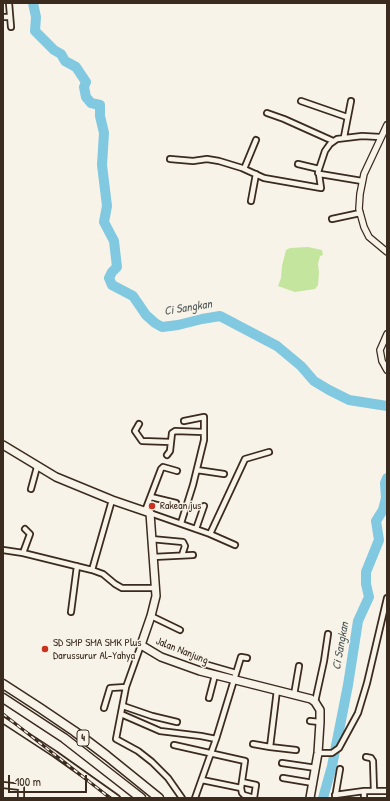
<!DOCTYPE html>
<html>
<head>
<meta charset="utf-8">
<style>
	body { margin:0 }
	#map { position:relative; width:390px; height:801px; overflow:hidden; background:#f7f3e8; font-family:"Patrick Hand",sans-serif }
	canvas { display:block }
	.frame { position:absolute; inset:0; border:4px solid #3b2a1e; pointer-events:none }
	.scale { position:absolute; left:8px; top:775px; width:79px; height:18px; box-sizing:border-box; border:2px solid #3b2a1e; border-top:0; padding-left:5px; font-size:12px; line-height:14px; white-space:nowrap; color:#3b2a1e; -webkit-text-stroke:3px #f7f3e8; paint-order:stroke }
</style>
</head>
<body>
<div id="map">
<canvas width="390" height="801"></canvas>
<div class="frame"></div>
<div class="scale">100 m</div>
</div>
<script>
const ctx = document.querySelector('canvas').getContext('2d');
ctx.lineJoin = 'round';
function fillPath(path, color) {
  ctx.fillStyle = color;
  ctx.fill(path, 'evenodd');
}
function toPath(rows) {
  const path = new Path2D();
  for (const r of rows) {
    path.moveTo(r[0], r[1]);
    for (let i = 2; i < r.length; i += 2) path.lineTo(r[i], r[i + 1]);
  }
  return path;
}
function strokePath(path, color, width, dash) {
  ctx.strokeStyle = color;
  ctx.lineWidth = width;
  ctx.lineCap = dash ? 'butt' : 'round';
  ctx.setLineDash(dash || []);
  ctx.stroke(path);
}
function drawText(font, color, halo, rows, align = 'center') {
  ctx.font = font + ' "Patrick Hand",sans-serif';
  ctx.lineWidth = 3;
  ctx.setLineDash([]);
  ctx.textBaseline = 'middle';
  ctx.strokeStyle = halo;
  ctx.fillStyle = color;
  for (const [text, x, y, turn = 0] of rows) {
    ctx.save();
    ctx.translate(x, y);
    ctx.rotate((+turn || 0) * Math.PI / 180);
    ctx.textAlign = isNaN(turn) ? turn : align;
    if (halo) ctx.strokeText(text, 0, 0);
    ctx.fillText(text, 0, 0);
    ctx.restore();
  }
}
fillPath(toPath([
	[308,247,322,250,323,255,320,256,318,264,319,272,318,285,315,289,295,292,278,286,281,278,282,266,286,250,290,248]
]), '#c4e59e');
strokePath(toPath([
	[33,3,36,17,35,31,54,50,61,54,65,61,76,67,86,82,84,87,86,97,91,103,100,105,100,116,104,133,102,165,107,206,104,222,114,241,117,267,112,272,109,278,112,285,133,296,146,315,155,323,162,327,178,325,202,319,220,316,277,346,301,366,314,381,329,390,349,400,387,406],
	[323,798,332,766,348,685,358,621,369,597,366,584,366,572,379,540,376,521,383,510,386,498,385,483,387,478]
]), '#81c8e1', 10);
const minor = toPath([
	[9,3,11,27],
	[3,17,10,17],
	[301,101,347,117],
	[267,113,284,119,333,141],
	[344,137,351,101],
	[170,159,193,161,207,159,219,161,242,168,264,178,321,188,319,174],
	[298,164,319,169,318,173,320,174,362,181],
	[244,169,256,140],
	[319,169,325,151,330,144,337,139,362,136,380,137],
	[251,201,256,174],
	[332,219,360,213],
	[139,424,135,431,142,441,171,442],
	[167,455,170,451,172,433,175,431,204,432],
	[197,470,224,474],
	[31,489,37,467],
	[151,497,176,503],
	[145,511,161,469,163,467,177,471],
	[150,513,210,534,235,545],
	[181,523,193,485,204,440,204,417,184,421],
	[196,529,204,506],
	[210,534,245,459,269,452],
	[151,539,183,542,185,546,182,555],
	[3,550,23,553,92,570,103,574,115,584,122,588,156,588],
	[23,553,30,534,25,529],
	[153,557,193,555],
	[92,570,112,500],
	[71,612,77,566],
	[151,616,180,630],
	[141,645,126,687,116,739,138,751,152,762,168,778,182,798],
	[208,665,236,673],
	[277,690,270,747,296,750],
	[294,695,299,666],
	[209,698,215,675],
	[315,702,324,661,328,634],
	[123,706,152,716,177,722],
	[104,708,110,688,126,687],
	[121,714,160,731,201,736,216,739],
	[3,720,55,754,117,798],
	[310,721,320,722],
	[253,744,270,747],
	[174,745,245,761,241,788,242,793,244,795,254,798,256,785,242,782],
	[318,753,332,753,339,748,358,713,367,683,387,598],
	[366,757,371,758,373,761,374,791],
	[282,763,316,768],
	[283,778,313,783],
	[202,780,241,788],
	[3,785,21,787,21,798],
	[364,791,364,798],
	[335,795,364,791,387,791],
	[195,798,216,739,241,657,247,658],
	[335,798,340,769]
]);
const tertiary = toPath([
	[387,125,364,174,360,194,359,209,364,227,369,237,387,252],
	[387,334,380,350,382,361,387,370]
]);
const primary = toPath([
	[3,445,56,477,112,500,150,513,156,596,151,616,141,645,161,657,200,671,311,699,315,702,320,710,320,722,318,753,310,798]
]);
const motorway = toPath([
	[3,684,40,708,74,731,107,756,159,798],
	[3,698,64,738,141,798]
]);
strokePath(minor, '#3b2a1e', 8);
strokePath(tertiary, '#3b2a1e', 8);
strokePath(primary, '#3b2a1e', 10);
strokePath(motorway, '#3b2a1e', 11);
strokePath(minor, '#f7f3e8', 4.5);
strokePath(tertiary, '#f7f3e8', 5.5);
strokePath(primary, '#f7f3e8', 7);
strokePath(motorway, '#f7f3e8', 8);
const rail = toPath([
	[3,714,110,798]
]);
strokePath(rail, '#3b2a1e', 3);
strokePath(rail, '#f7f3e8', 1.5, [4.5]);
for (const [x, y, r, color] of [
	[152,506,4,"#c8321e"],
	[45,649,4,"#c8321e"]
]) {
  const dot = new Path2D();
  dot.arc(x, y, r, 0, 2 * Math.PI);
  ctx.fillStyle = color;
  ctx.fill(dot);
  strokePath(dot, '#f7f3e8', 1.5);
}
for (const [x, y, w] of [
	[83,738,12]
]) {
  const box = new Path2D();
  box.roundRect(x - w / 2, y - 8, w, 16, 3);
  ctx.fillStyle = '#f7f3e8';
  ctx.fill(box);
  strokePath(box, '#3b2a1e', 1);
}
drawText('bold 10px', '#3b2a1e', null, [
	["4",83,738]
]);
drawText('11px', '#3b2a1e', '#f7f3e8', [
	["Rakean jus",160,506],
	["SD SMP SMA SMK Plus",53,643],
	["Darussurur Al-Yahya",53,656]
], 'left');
drawText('11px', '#3b2a1e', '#f7f3e8', [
	["Jalan Nanjung",182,651,22]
]);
drawText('italic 12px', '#505958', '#f7f3e8', [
	["Ci Sangkan",188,308,-9],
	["Ci Sangkan",341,646,-80]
]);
</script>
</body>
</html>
